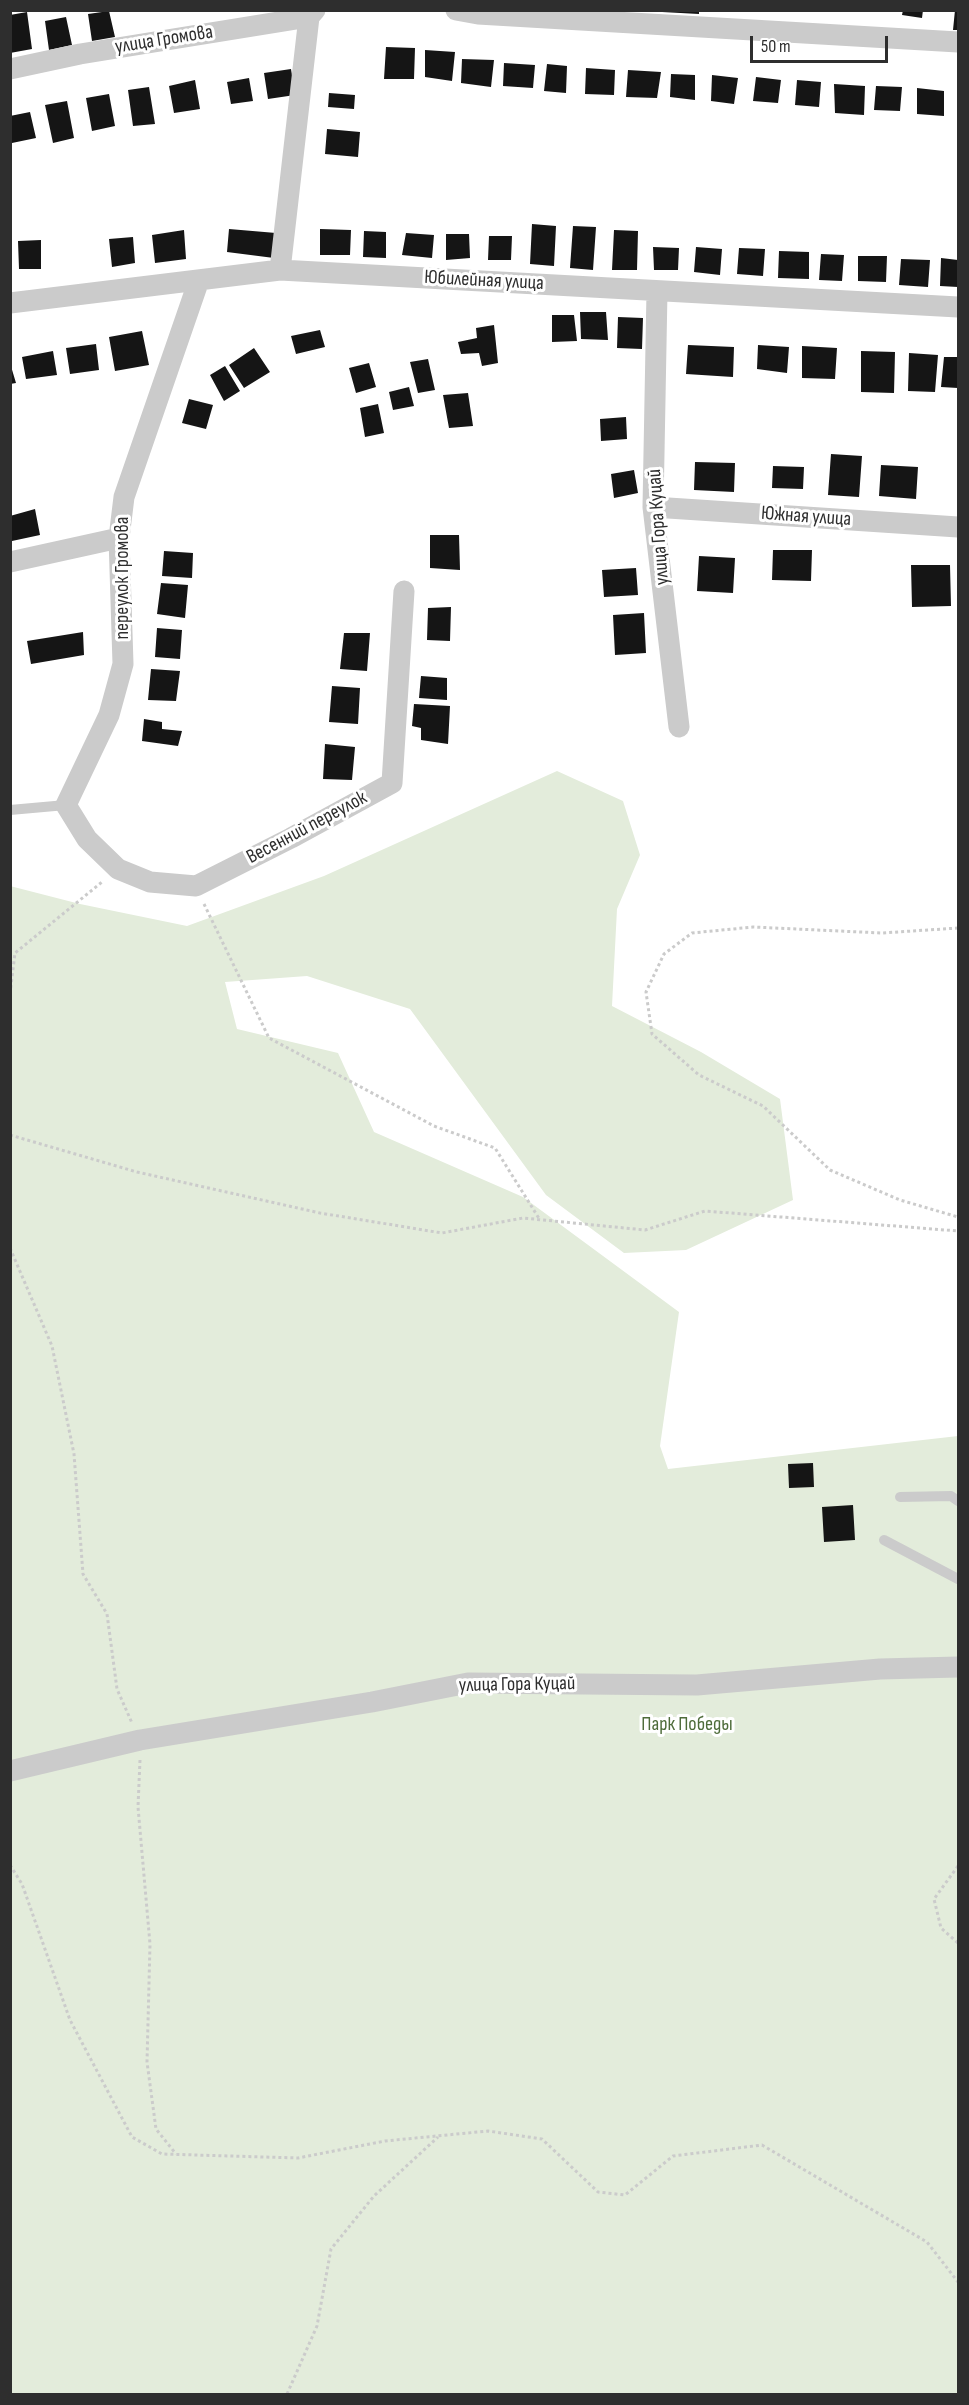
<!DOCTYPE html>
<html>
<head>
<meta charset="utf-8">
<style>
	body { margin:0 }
	#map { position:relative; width:969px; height:2405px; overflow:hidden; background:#fff; font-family:"Sofia Sans Condensed",sans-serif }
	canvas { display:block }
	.frame { position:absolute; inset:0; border:12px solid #2e2e2e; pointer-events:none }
	.scale { position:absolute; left:750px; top:36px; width:138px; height:27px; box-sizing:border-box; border:3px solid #2e2e2e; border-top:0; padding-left:8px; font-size:18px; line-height:21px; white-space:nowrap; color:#2e2e2e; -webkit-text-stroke:4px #fff; paint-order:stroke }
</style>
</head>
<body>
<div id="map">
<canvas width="969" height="2405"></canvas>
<div class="frame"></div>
<div class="scale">50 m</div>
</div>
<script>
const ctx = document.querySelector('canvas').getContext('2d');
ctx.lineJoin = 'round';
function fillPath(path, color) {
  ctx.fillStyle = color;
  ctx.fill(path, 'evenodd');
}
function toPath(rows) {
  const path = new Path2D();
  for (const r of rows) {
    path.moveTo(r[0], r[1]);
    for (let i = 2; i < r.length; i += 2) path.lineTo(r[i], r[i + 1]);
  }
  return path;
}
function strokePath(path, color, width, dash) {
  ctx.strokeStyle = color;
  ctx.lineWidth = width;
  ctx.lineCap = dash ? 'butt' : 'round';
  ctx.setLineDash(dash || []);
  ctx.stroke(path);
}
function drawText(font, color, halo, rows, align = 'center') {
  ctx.font = font + ' "Sofia Sans Condensed",sans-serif';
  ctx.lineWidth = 6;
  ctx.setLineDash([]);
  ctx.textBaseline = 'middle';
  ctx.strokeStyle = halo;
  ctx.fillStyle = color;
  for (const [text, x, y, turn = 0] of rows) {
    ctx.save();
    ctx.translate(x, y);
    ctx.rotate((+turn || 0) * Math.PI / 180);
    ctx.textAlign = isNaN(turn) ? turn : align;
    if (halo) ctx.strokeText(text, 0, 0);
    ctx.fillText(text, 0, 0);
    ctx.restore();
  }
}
fillPath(toPath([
	[557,771,623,801,640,855,617,909,612,1006,701,1052,780,1099,793,1200,686,1250,624,1253,546,1195,410,1009,307,976,225,982,237,1029,338,1053,374,1132,523,1197,679,1312,660,1446,668,1469,958,1436,958,2394,11,2394,10,886,80,904,187,926,324,876]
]), '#e3ecdb');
fillPath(toPath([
	[662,10,699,10,699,14,662,12],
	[903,10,923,10,922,18,902,15],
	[955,10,958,10,958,30,953,30],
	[109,11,115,37,92,41,88,14],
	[27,12,32,49,10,53,10,15],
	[66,17,72,45,49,50,45,21],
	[386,47,415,48,414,79,384,79],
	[425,50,455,52,452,81,425,77],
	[462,59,494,60,491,87,461,83],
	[504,63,535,65,533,88,503,86],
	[547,64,567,66,566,93,544,91],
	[586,68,615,70,614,95,585,94],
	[291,69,295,95,268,99,264,73],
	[628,70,661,72,657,98,626,97],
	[671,74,695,75,695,100,670,97],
	[712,75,738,78,734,104,711,101],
	[756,77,781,80,778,103,753,101],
	[249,78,253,101,231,104,227,82],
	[195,80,200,109,174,113,169,86],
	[797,80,821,82,819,107,795,105],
	[834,84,865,86,864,115,835,113],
	[876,86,902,87,900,111,874,110],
	[149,87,155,124,133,126,128,90],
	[917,88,944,91,944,116,917,114],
	[329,93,355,95,354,109,328,107],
	[109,94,115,126,92,131,86,98],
	[67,101,74,138,53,143,45,105],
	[30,112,36,138,12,143,10,116],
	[327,129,360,132,358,157,325,154],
	[532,224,556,226,554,266,530,264],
	[573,226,596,227,593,270,570,268],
	[229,229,276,233,274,258,227,252],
	[320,229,351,230,350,255,320,255],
	[184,230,186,259,155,263,152,235],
	[614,230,638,231,637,270,612,270],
	[364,231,386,232,386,258,363,257],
	[406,233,434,235,432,258,402,255],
	[446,234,469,234,470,258,446,260],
	[489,236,512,236,511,260,488,260],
	[133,237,135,263,112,267,109,239],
	[41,240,41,269,19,269,18,241],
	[653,247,679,248,678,270,654,270],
	[696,247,722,249,720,275,694,272],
	[739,248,765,249,763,276,737,274],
	[779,251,809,252,809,279,778,278],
	[821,254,844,255,842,281,819,280],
	[858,256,887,256,886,282,858,281],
	[941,258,958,260,958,287,940,286],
	[901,259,930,260,928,287,899,285],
	[580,312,606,312,608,340,581,339],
	[552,315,574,315,577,341,552,342],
	[618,317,643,318,642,349,617,348],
	[494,325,498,363,482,366,479,353,461,354,458,342,477,338,476,328],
	[320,330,325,347,296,354,291,336],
	[142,331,149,365,115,371,109,337],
	[96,344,99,370,70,374,66,348],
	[688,345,734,347,733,377,686,374],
	[758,345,789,347,787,373,757,369],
	[802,346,837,348,835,379,802,378],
	[254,348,270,372,244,388,229,365],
	[53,351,57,375,26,379,22,357],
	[861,351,895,352,894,393,861,392],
	[909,353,938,355,935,392,908,391],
	[944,357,958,357,958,388,941,387],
	[428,359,435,390,418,393,410,362],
	[10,363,16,383,10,384],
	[369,363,376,387,356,393,349,368],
	[225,366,240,391,224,401,210,375],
	[409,387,414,406,393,410,389,392],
	[468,393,473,426,449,428,443,395],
	[189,399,213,405,206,429,182,423],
	[378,404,384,433,365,437,360,408],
	[626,417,627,439,601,441,600,419],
	[831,454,862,456,859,497,828,495],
	[695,462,735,463,734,492,694,490],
	[881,465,918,467,916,499,879,496],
	[773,466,804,467,803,489,772,488],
	[634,470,638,493,614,498,611,474],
	[35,509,40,535,12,541,10,516],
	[430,535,459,535,460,570,430,568],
	[773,550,812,550,811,581,772,580],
	[164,551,193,553,192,578,162,576],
	[699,556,735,558,733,593,697,591],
	[911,565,950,565,951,606,912,607],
	[636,568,638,595,604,597,602,570],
	[161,583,188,585,185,618,157,614],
	[451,607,450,641,427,640,428,608],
	[644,613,646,653,615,655,613,615],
	[157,628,182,630,180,659,155,657],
	[83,632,84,655,31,664,27,641],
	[344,633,370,633,367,671,340,669],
	[151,669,180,671,176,701,148,700],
	[421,676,447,678,447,700,419,698],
	[332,686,360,688,358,724,329,722],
	[414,704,450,706,448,744,421,740,421,728,412,726],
	[144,719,162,722,162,729,182,731,178,746,142,741],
	[325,744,355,747,352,780,323,779],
	[813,1463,814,1487,789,1488,788,1464],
	[853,1505,855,1540,824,1542,822,1507]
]), '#151515');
strokePath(toPath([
	[204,904,269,1038,434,1126,495,1148,540,1220],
	[958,928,882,933,753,927,692,933,664,954,646,992,652,1034,699,1075,763,1106,830,1170,900,1200,958,1217],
	[10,994,15,953,102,882],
	[10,1135,137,1172,320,1213,442,1233,523,1218,645,1230,705,1211,958,1231],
	[10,1248,52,1346,74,1454,83,1574,107,1614,117,1689,132,1723],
	[140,1760,138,1807,150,1944,147,2062,156,2129,176,2154],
	[10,1865,22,1884,70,2020,132,2137,162,2154,298,2158,385,2141,488,2131,542,2139,598,2192,625,2195,673,2156,762,2145,927,2242,958,2282],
	[958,1866,934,1899,941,1928,958,1943],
	[287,2394,317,2326,331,2249,374,2196,438,2137]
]), '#cbcbcb', 3, [3, 3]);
strokePath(toPath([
	[10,810,66,805],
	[900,1497,951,1496,958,1501],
	[884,1540,958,1579]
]), '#cbcbcb', 10);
strokePath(toPath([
	[456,10,478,14,958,42],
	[10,69,80,54,309,17,315,10],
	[280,270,309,17],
	[199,280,124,497,119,538,123,664,109,715,66,805,87,839,118,869,150,882,196,886,291,838,392,783,404,591],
	[657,291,653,507,679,727],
	[10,303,280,270,958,307],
	[653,507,958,527],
	[10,562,119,538],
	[10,1771,140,1740,372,1702,468,1683,697,1685,880,1669,958,1667]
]), '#cbcbcb', 21);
drawText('20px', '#2e2e2e', '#fff', [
	["улица Громова",164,40,-9],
	["Юбилейная улица",484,281,3],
	["Южная улица",806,517,4],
	["улица Гора Куцай",659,527,-94],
	["переулок Громова",123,578,-90],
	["Весенний переулок",307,828,-28],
	["улица Гора Куцай",517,1685,-1]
]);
drawText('20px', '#4e6c3a', '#fff', [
	["Парк Победы",687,1725]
]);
</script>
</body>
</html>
